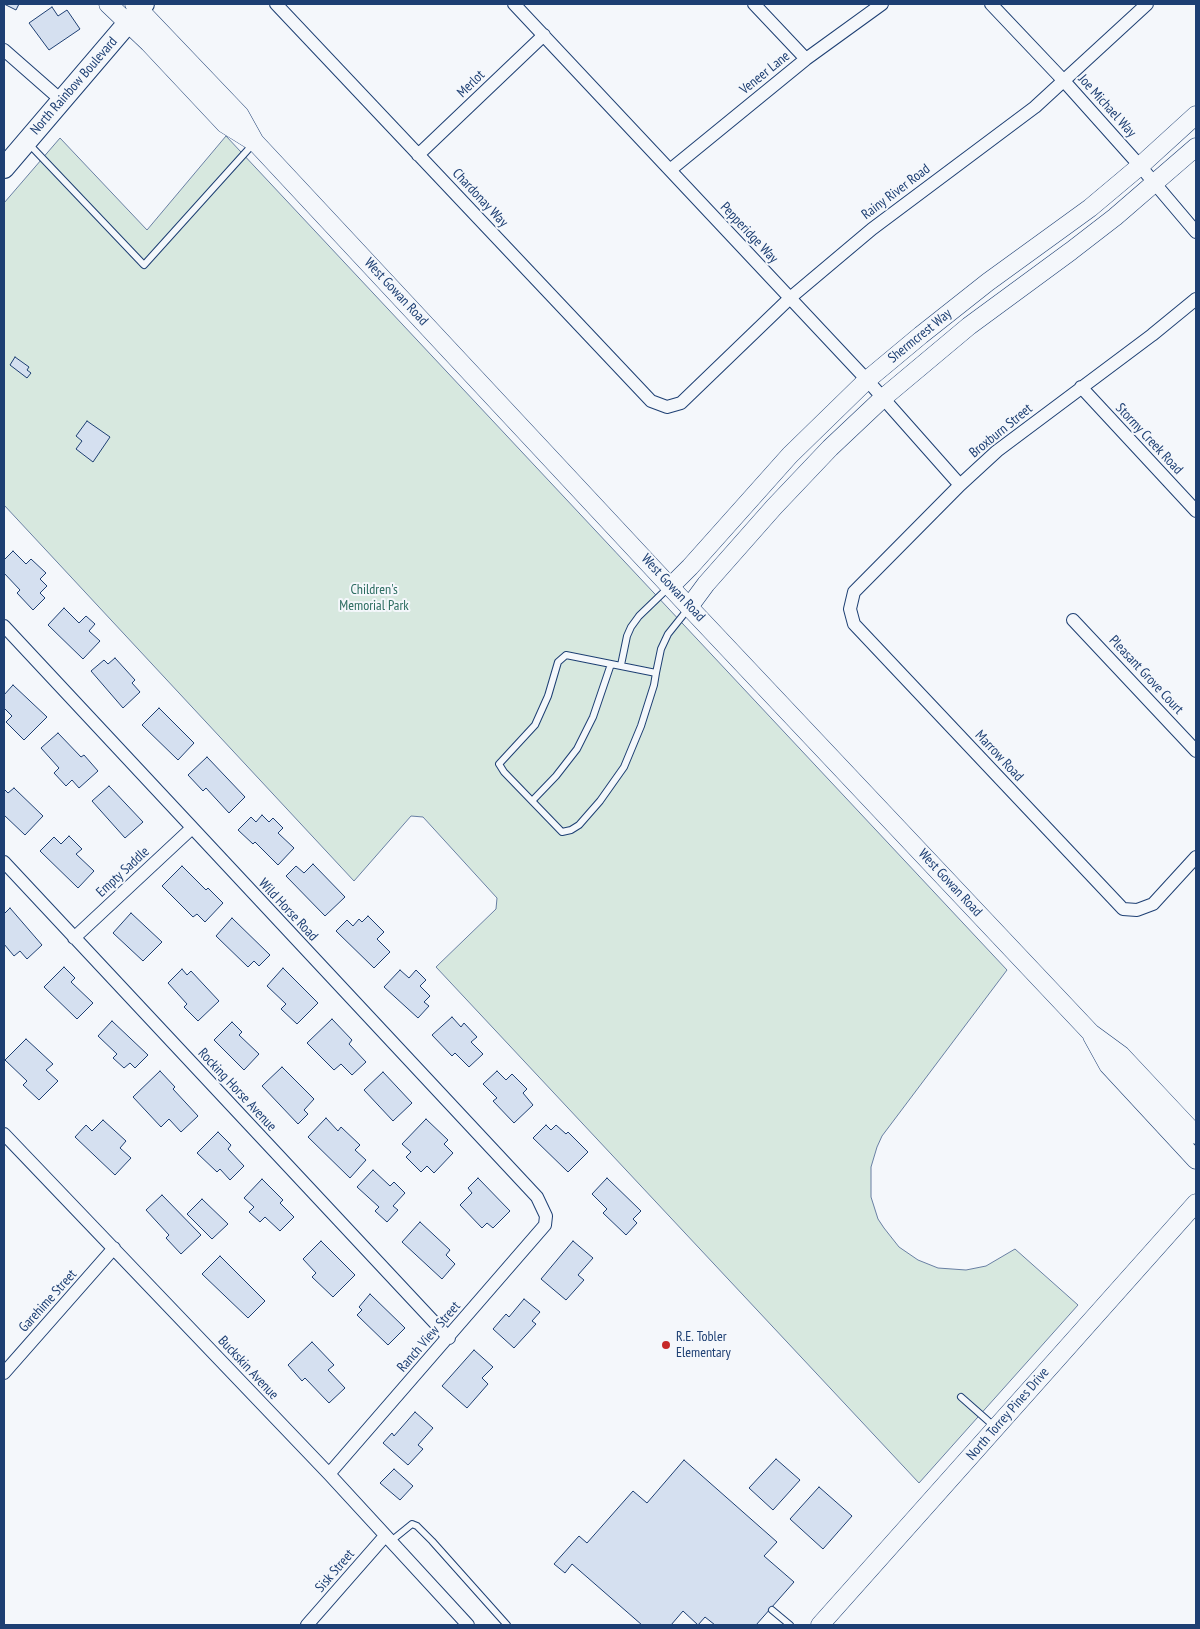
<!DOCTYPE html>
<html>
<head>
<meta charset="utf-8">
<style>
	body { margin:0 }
	#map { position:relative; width:1200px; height:1629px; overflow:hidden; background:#f4f7fb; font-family:"PT Sans Narrow",sans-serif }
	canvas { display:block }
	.frame { position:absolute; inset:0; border:5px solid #1d3f73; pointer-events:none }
</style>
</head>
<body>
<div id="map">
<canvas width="1200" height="1629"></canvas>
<div class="frame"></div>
</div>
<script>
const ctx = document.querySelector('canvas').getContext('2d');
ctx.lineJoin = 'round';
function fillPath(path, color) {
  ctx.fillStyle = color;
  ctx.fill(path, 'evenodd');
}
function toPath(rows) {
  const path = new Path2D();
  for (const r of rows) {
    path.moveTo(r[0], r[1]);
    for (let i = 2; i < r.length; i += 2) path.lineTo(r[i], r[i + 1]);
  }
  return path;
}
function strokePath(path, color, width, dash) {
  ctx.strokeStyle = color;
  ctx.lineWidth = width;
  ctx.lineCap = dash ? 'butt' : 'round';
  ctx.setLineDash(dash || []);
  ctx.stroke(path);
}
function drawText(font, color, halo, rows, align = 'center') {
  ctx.font = font + ' "PT Sans Narrow",sans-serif';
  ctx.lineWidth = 4;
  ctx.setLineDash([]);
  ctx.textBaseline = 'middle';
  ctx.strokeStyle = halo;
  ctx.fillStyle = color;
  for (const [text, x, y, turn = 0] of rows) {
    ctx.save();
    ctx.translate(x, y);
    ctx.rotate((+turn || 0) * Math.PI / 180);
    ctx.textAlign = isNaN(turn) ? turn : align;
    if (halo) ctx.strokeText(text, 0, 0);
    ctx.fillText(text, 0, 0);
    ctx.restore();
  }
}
const green = toPath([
	[226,136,1007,970,882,1136,877,1147,871,1167,871,1197,878,1219,884,1228,899,1247,918,1260,938,1268,966,1270,986,1266,1015,1249,1078,1305,919,1483,436,967,496,909,497,898,423,817,411,816,354,881,4,505,4,203,60,138,147,230,226,136]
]);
fillPath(green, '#d7e8df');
strokePath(green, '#687fa3', 1);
const building = toPath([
	[4,4,19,4,16,10,4,4],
	[52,7,58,16,67,10,80,29,49,50,29,23,52,7],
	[15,357,29,367,27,370,31,373,27,378,10,365,15,357],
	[87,421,110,437,93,462,76,449,82,441,76,436,87,421],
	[13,551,26,564,31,559,46,573,40,579,47,586,40,593,45,598,33,610,17,593,20,590,4,573,4,560,13,551],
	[64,608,79,623,86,616,95,624,89,631,100,641,83,659,48,625,64,608],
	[115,658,135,680,132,683,140,692,123,708,91,671,104,660,108,664,115,658],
	[13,685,47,717,24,740,6,722,12,716,4,708,4,695,13,685],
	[159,708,194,743,178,760,142,725,159,708],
	[58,733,81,757,84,755,98,771,79,788,72,780,66,786,54,773,59,768,41,748,58,733],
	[207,757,245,797,229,813,206,788,203,791,188,775,207,757],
	[109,786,143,822,125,838,92,801,109,786],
	[14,788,43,816,25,835,4,815,4,789,8,793,14,788],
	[262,815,269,822,273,818,283,828,278,833,294,848,278,865,255,842,253,844,238,830,251,817,256,822,262,815],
	[69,836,82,849,76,854,94,871,78,888,40,851,54,837,61,844,69,836],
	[313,864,345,897,325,916,286,876,296,866,304,873,313,864],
	[182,866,206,890,208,888,223,903,205,922,197,914,193,917,162,886,182,866],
	[10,908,42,945,27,959,20,951,14,956,4,944,4,914,10,908],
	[131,913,162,942,143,961,113,933,131,913],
	[368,916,384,932,377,939,390,952,374,968,336,931,347,920,353,926,359,919,362,922,368,916],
	[232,918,270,955,259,966,254,961,248,967,216,936,232,918],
	[64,967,75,978,71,982,93,1003,77,1019,44,987,64,967],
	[283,968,318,1003,297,1024,281,1009,286,1004,267,986,283,968],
	[182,969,187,975,191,971,219,1001,198,1021,184,1007,187,1004,168,983,182,969],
	[400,970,409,978,416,970,426,980,420,986,430,996,424,1002,429,1006,418,1018,384,987,400,970],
	[452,1017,461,1027,464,1023,477,1037,471,1042,483,1054,469,1067,455,1053,452,1056,432,1035,452,1017],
	[332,1019,352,1040,349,1044,366,1062,352,1075,341,1064,334,1070,307,1043,332,1019],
	[112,1021,148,1055,135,1068,130,1063,124,1068,113,1058,117,1054,98,1036,112,1021],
	[232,1022,242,1032,239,1035,259,1054,244,1070,214,1040,232,1022],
	[26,1039,53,1064,46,1070,58,1081,39,1100,23,1085,27,1081,5,1060,26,1039],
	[282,1067,314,1099,304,1110,308,1114,298,1124,262,1086,282,1067],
	[160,1071,175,1087,173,1089,198,1116,181,1132,169,1119,161,1127,133,1097,160,1071],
	[497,1071,506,1080,512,1074,527,1089,523,1093,533,1105,514,1123,493,1101,497,1098,483,1084,497,1071],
	[383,1072,412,1103,393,1121,364,1090,383,1072],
	[326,1118,338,1131,341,1127,360,1145,355,1150,366,1160,350,1178,308,1137,326,1118],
	[426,1119,448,1140,444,1144,453,1153,434,1173,427,1166,421,1172,406,1157,411,1152,402,1144,426,1119],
	[103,1120,126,1141,120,1148,131,1158,115,1175,75,1137,86,1125,92,1131,103,1120],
	[546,1125,551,1130,556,1125,566,1134,568,1132,588,1152,568,1172,533,1138,546,1125],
	[218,1132,231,1145,228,1149,244,1166,230,1180,220,1169,217,1172,197,1153,218,1132],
	[373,1170,390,1186,394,1182,405,1193,393,1206,398,1210,387,1222,375,1211,379,1207,357,1187,373,1170],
	[478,1178,510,1211,493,1228,487,1223,482,1228,460,1205,472,1193,468,1188,478,1178],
	[607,1178,641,1211,633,1219,637,1223,626,1235,603,1213,607,1209,592,1194,607,1178],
	[262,1179,283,1200,280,1203,294,1217,280,1231,265,1217,260,1222,249,1212,254,1207,244,1198,262,1179],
	[162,1195,201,1235,181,1254,166,1238,169,1235,146,1210,162,1195],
	[202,1199,228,1224,212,1239,187,1214,202,1199],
	[420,1222,450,1250,446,1255,455,1264,442,1279,402,1242,420,1222],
	[321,1241,355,1275,333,1297,312,1277,316,1273,303,1259,321,1241],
	[573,1241,593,1258,578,1275,584,1280,566,1300,541,1279,573,1241],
	[220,1256,265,1301,248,1318,202,1274,220,1256],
	[370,1294,405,1328,388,1345,357,1315,362,1310,359,1307,370,1294],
	[524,1299,540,1312,532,1321,536,1324,514,1348,493,1329,506,1314,509,1317,524,1299],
	[312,1342,334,1365,328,1370,345,1388,329,1403,305,1378,302,1381,288,1365,312,1342],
	[474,1350,493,1367,482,1378,488,1384,467,1408,442,1386,474,1350],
	[415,1412,433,1428,418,1445,423,1449,408,1465,383,1443,392,1433,394,1436,415,1412],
	[776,1459,800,1480,773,1510,749,1488,776,1459],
	[684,1460,777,1542,764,1556,794,1582,756,1625,715,1625,705,1617,698,1625,683,1611,671,1625,642,1625,572,1564,565,1573,554,1564,579,1536,587,1543,633,1491,647,1503,684,1460],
	[394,1469,413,1486,400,1500,380,1483,394,1469],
	[819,1487,852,1516,823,1549,790,1519,819,1487]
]);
fillPath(building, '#d5e0f0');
strokePath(building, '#1d3f73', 1);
const lane = toPath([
	[28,143,144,265,254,143],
	[621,665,627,636,631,627,639,616,668,588],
	[656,673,566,655,558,662,548,696,535,725,499,764,504,772,562,832,571,830,579,825,600,801,624,767,641,726,654,685,656,673,661,649,668,634,688,609],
	[532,801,556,776,577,749,593,717,611,664],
	[961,1397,995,1427],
	[391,1541,412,1524,417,1526,432,1541,507,1625],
	[772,1610,790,1625]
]);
const street = toPath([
	[276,4,651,401,667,407,681,403,790,298,872,229,1035,107,1147,4],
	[514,4,867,380,960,485],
	[754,4,806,59],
	[991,4,1064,81,1140,166,1196,232],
	[4,50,61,100],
	[418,155,544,35],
	[670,170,806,59,882,4],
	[1196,299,1152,335,997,451,960,485,854,592,850,609,854,624,1123,909,1137,910,1153,904,1196,857],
	[1081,387,1196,511],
	[1073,620,1196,751],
	[4,626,537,1197,546,1216,545,1225,329,1474],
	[4,862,449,1338],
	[74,938,192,828],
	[4,1134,329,1474,468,1625],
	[4,1373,114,1248],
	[307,1625,385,1536]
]);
const secondary = toPath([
	[108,4,149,43,225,124,254,142],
	[134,4,240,115,255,142,689,607,1091,1033,1121,1055,1196,1135],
	[671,586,690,567,790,455,867,380,921,335,988,282,1090,208,1140,166,1196,115],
	[689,607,706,584,774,507,830,448,883,398,969,326,1071,251,1115,217,1196,147],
	[1092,1036,1108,1065,1196,1160],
	[820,1625,1196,1203]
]);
const primary = toPath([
	[4,168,144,4]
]);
strokePath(lane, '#1d3f73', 8);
strokePath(street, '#1d3f73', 14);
strokePath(secondary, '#1d3f73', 19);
strokePath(primary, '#1d3f73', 22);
strokePath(lane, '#f4f7fb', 6);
strokePath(street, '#f4f7fb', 12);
strokePath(secondary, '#f4f7fb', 18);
strokePath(primary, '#f4f7fb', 20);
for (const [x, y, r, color] of [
	[666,1345,5,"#c62828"]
]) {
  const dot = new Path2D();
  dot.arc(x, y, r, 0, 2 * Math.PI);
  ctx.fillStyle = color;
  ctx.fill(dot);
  strokePath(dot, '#f4f7fb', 2);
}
drawText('14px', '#1d3f73', '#f4f7fb', [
	["Veneer Lane",765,73,-39],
	["Merlot",471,84,-44],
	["North Rainbow Boulevard",74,86,-49],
	["Joe Michael Way",1107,106,48],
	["Rainy River Road",896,192,-37],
	["Chardonay Way",480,198,47],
	["Pepperidge Way",749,233,47],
	["West Gowan Road",396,292,47],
	["Shermcrest Way",920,336,-39],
	["Broxburn Street",1001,431,-39],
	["Stormy Creek Road",1149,439,47],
	["West Gowan Road",673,588,47],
	["Pleasant Grove Court",1146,675,47],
	["Marrow Road",999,756,47],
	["Empty Saddle",123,872,-43],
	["West Gowan Road",950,883,47],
	["Wild Horse Road",288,910,47],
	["Rocking Horse Avenue",237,1090,47],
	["Garehime Street",48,1301,-48],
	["Ranch View Street",429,1337,-49],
	["Buckskin Avenue",248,1368,47],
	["North Torrey Pines Drive",1008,1414,-49],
	["Sisk Street",335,1571,-49]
]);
drawText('14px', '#2c6c60', '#f4f7fb', [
	["Children's",374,590],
	["Memorial Park",374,606]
]);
drawText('14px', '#1d3f73', '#f4f7fb', [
	["R.E. Tobler",676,1337],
	["Elementary",676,1353]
], 'left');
</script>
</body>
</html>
